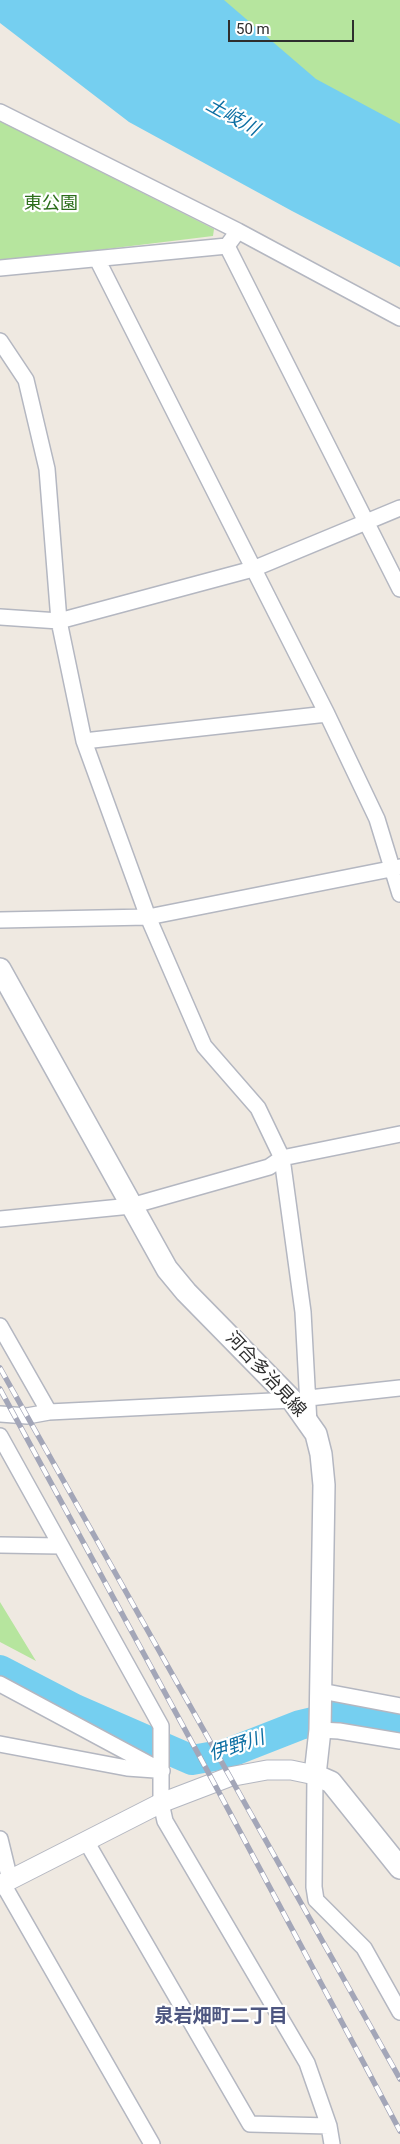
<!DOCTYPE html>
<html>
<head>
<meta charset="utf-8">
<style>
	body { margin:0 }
	#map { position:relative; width:400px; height:2144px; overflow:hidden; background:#efe9e1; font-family:Roboto,sans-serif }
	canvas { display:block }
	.scale { position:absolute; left:228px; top:20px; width:126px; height:22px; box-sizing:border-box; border:2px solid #2e2e2e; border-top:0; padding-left:6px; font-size:15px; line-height:18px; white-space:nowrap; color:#2e2e2e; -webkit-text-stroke:4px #fff; paint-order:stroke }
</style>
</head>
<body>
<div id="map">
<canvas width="400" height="2144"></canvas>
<div class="scale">50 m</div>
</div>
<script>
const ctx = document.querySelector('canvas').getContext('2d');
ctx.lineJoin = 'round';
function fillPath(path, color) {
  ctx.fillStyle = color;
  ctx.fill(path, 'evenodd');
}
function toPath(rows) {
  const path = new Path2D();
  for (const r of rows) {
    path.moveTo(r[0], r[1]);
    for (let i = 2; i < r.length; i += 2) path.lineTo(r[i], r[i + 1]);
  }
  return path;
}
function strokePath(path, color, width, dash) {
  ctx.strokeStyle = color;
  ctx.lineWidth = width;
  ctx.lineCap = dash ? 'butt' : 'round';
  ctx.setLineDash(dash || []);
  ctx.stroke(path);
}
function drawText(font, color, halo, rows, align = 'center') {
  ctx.font = font + ' Roboto,"Noto Sans JP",sans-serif';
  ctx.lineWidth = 4.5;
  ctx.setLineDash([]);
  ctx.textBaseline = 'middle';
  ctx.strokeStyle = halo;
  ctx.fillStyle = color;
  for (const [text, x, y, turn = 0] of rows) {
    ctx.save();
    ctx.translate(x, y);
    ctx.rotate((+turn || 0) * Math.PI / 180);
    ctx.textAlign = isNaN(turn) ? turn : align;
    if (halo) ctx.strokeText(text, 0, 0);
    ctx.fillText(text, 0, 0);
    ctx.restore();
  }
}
fillPath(toPath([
	[203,0,400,0,400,140],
	[0,121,214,229,213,236,0,262],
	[0,1602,36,1661,0,1642]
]), '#b6e59e');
fillPath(toPath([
	[0,0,224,0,316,79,400,124,400,267,292,211,129,122,0,23]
]), '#75cff0');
strokePath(toPath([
	[0,1670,75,1709,192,1760,226,1754,300,1725,338,1716,400,1726]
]), '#75cff0', 30);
const minor = toPath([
	[0,112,238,231,400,318],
	[238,231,227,246,400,589],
	[97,259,327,714,377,819,400,894],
	[0,268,227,246],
	[0,341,26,380,47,469,59,621,84,741,148,917,204,1046,258,1108,282,1158,303,1312,309,1424],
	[0,617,59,621,253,569,400,508],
	[84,741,327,714],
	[0,920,148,917,400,867],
	[0,1219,131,1206,269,1167,282,1158,400,1134],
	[0,1326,49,1412],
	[309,1398,400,1388],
	[0,1414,27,1416,49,1412,292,1400],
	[0,1436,161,1726,161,1803,165,1821,307,2063,329,2126,332,2144],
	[0,1545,60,1546],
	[0,1684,162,1771],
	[321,1691,400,1706],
	[320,1730,339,1731,400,1741],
	[0,1744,127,1768,155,1770],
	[315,1775,314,1887,316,1900,364,1948,400,2012],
	[0,1839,10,1880],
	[86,1841,250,2124,329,2126],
	[3,1884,152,2144]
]);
const tertiary = toPath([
	[0,1885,161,1803,229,1777,267,1770,291,1770,315,1775]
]);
const secondary = toPath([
	[0,969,167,1269,186,1292,292,1400,316,1434,321,1454,324,1485,320,1730,315,1775,331,1782,400,1868]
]);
strokePath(minor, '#b4b7c1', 18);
strokePath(tertiary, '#b4b7c1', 21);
strokePath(secondary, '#b4b7c1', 24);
strokePath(minor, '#fff', 15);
strokePath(tertiary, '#fff', 19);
strokePath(secondary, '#fff', 21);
const rail = toPath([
	[0,1368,400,2079],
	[0,1389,214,1783,400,2131]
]);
strokePath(rail, '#a3a6b8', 5.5);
strokePath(rail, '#fff', 4, [11]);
drawText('18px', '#2c6e1b', '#fff', [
	["東公園",51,204]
]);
drawText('18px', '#2e2e2e', '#fff', [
	["河合多治見線",265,1375,47]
]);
drawText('italic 19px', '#0d6fa3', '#fff', [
	["土岐川",232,118,29],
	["伊野川",237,1747,-18]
]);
drawText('bold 19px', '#4d5680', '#fff', [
	["泉岩畑町二丁目",221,2017]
]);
</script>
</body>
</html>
